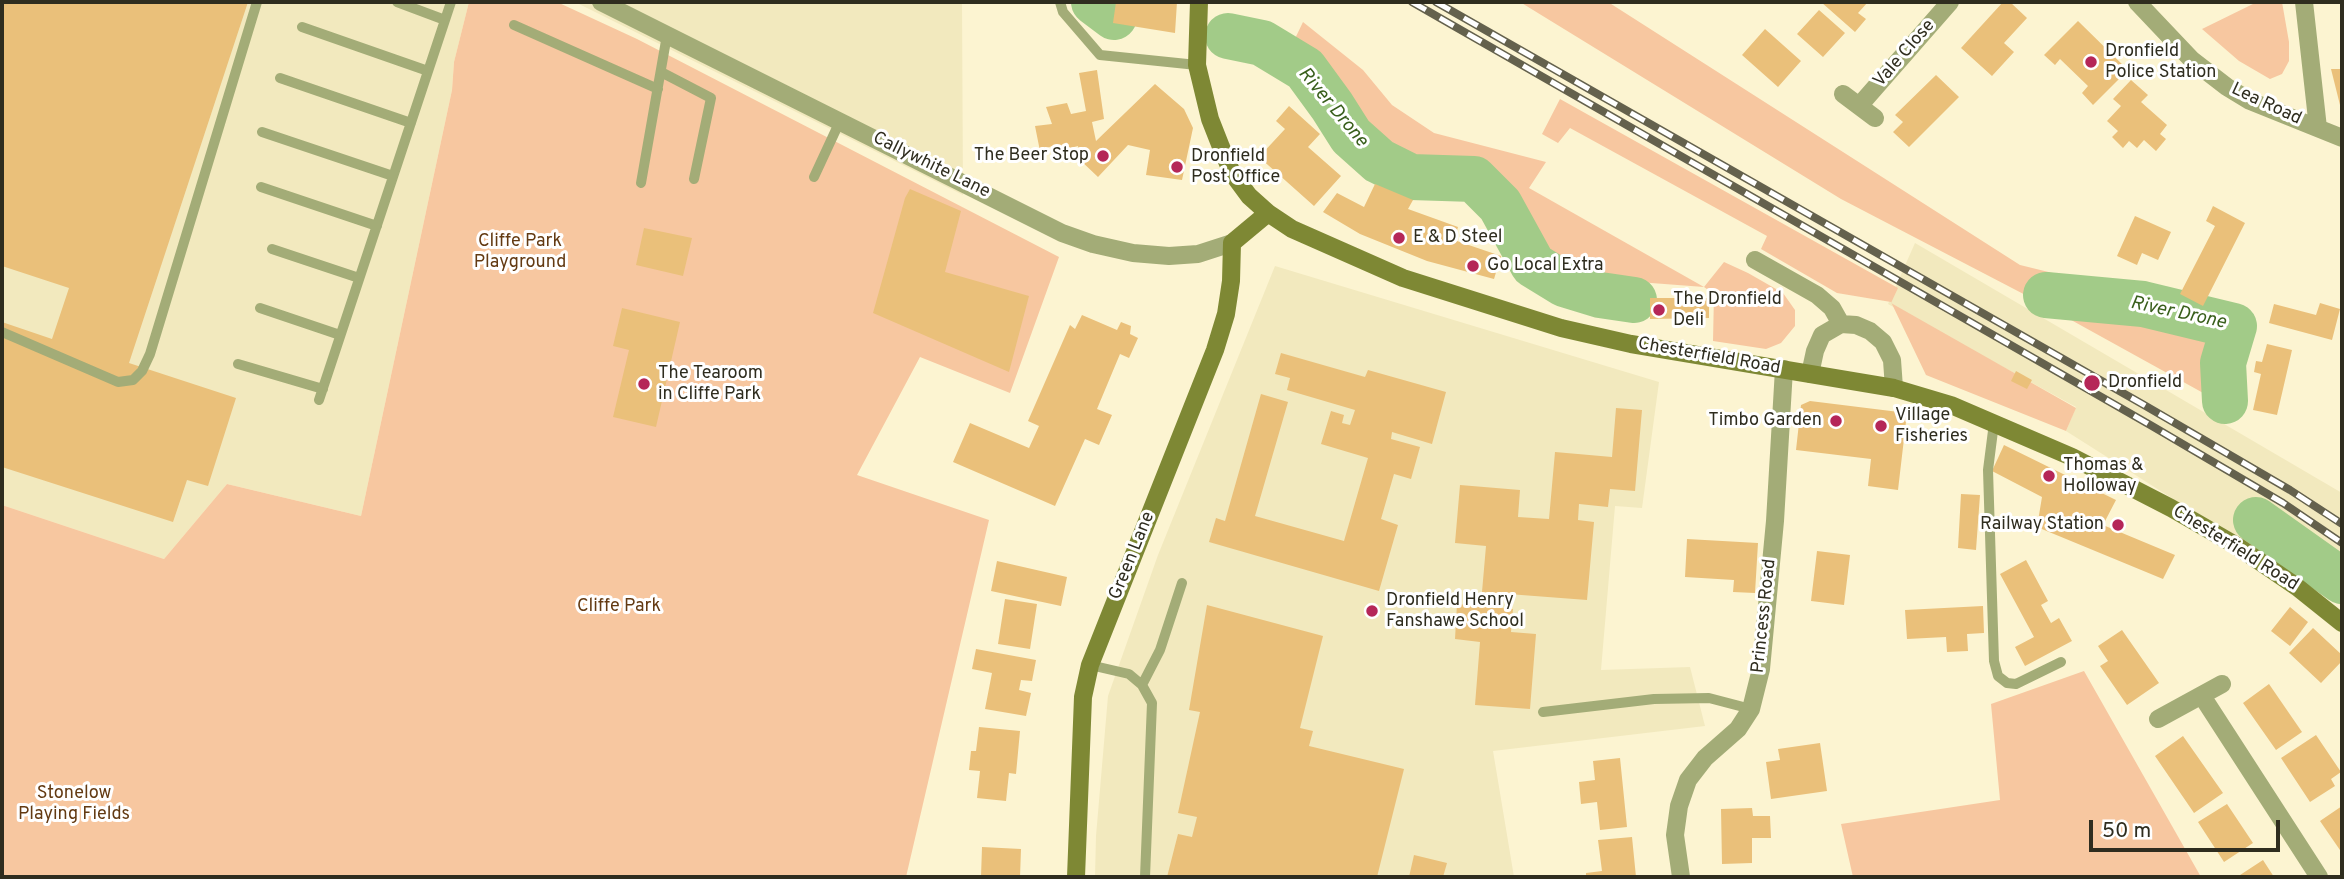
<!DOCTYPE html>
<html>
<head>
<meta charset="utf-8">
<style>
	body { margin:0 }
	#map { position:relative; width:2344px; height:879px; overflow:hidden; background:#fcf4d1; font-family:Overpass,sans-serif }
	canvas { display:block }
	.frame { position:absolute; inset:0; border:4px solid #2f2d1f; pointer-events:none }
	.scale { position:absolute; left:2089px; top:820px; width:191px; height:32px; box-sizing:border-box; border:4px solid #2f2d1f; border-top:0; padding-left:9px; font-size:21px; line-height:24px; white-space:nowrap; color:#2f2d1f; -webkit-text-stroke:5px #fff; paint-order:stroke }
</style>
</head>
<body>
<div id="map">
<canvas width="2344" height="879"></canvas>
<div class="frame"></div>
<div class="scale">50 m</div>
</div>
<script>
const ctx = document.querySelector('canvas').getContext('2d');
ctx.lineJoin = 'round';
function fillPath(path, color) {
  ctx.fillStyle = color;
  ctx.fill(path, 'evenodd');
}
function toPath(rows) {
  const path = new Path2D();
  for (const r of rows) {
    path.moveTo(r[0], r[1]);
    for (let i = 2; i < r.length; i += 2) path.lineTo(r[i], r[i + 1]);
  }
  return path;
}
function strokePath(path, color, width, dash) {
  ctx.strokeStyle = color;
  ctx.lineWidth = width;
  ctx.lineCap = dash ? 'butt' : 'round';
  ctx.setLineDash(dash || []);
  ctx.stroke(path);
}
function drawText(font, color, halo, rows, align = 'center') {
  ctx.font = font + ' Overpass,sans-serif';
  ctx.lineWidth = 6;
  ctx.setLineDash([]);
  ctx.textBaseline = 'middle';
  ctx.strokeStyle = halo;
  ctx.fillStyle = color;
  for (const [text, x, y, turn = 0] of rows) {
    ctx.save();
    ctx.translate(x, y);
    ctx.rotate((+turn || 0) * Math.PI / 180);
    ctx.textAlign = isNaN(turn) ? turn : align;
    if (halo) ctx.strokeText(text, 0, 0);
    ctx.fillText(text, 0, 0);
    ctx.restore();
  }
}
fillPath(toPath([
	[2,2,469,2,454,62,452,90,361,516,227,484,164,559,2,505],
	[575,2,962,2,963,195],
	[1915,243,2342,493,2342,606,2066,431,2076,407,1888,304],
	[1275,266,1659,382,1642,508,1615,506,1601,670,1690,667,1705,726,1493,751,1514,877,1095,877,1096,836,1108,696,1158,555]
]), '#f2e9be');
fillPath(toPath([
	[469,2,557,2,637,39,1059,257,1010,393,920,357,857,475,989,520,906,877,2,877,2,505,164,559,227,484,361,516,452,90,454,62],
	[1520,2,1608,2,2020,265,2248,321,2234,410,2035,300,1841,199],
	[2257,2,2282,2,2289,42,2289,61,2282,74,2270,79,2239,61,2202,29],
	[1303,22,1363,70,1392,105,1434,133,1546,162,1529,188,1704,287,1724,262,1748,273,1783,293,1795,310,1795,326,1781,343,1766,349,1713,341,1714,294,1704,287,1638,282,1634,300,1600,295,1564,284,1533,265,1500,205,1474,179,1411,177,1379,161,1351,136,1332,106,1278,74],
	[1560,99,1898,288,1891,303,2076,408,2066,431,1926,375,1891,302,1837,293,1761,249,1767,236,1570,128,1558,143,1542,134],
	[2084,671,2201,877,1853,877,1841,824,2000,800,1991,704]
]), '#f7c7a0');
strokePath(toPath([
	[1094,2,1114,17],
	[1228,36,1262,43,1305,69,1332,106,1351,136,1379,161,1411,177,1474,179,1500,205,1533,265,1564,284,1600,295,1634,300],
	[2046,295,2143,304,2234,326,2223,363,2225,401],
	[2256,520,2342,581]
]), '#a2cb88', 46);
fillPath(toPath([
	[3,2,248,2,129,363,236,398,208,486,187,480,173,522,2,467,2,322,52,339,69,288,2,266],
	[1116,2,1177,2,1175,33,1113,23],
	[1821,2,1868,2,1858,13,1866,19,1855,32],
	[2003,2,2010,2,2027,18,2004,43,2014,52,1992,76,1961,48],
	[1819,10,1845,33,1823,57,1797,34],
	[2078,21,2128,70,2093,105,2082,93,2088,86,2060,59,2055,65,2044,55],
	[1765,29,1801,61,1778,87,1742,55],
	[2331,69,2342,69,2342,109,2341,109],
	[1097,70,1104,119,1092,122,1096,141,1155,84,1184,109,1193,128,1182,180,1146,175,1150,150,1128,145,1098,177,1079,159,1078,146,1055,152,1052,146,1040,151,1035,126,1052,124,1046,107,1067,103,1071,114,1086,111,1079,73],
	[1936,75,1959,97,1909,147,1893,132,1903,122,1895,115],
	[2131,80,2148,95,2141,102,2167,125,2160,134,2166,139,2156,151,2144,140,2137,148,2129,141,2123,148,2112,137,2118,131,2107,121,2121,106,2113,99],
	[1289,106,1320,134,1308,147,1341,176,1314,206,1259,157,1285,129,1276,121],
	[1375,184,1413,200,1408,209,1458,227,1454,240,1501,256,1494,279,1427,261,1360,234,1323,212,1337,193,1364,207],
	[910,189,961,211,945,272,1029,296,1009,372,873,313,905,198],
	[2213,206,2245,223,2203,306,2180,294,2215,226,2206,221],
	[2135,216,2171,232,2158,260,2142,253,2137,265,2117,256],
	[644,228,692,238,683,276,636,265],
	[1650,298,1709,298,1709,318,1650,319],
	[2320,303,2340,309,2332,340,2269,323,2274,304,2316,315],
	[622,308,680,322,656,427,613,417,629,350,613,346],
	[1082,315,1117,330,1121,322,1131,326,1130,334,1138,338,1129,358,1120,354,1097,409,1112,415,1099,445,1085,439,1055,506,953,462,970,423,1029,448,1039,426,1028,421,1070,325,1075,329],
	[2267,344,2292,350,2277,415,2253,410,2261,374,2254,372,2256,361,2262,362],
	[1281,353,1365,377,1368,370,1446,392,1432,444,1392,432,1391,439,1420,447,1411,479,1394,474,1381,519,1398,525,1379,591,1209,542,1216,518,1225,521,1261,394,1288,402,1255,516,1344,541,1368,458,1321,444,1331,411,1344,415,1342,423,1350,425,1355,410,1287,390,1290,378,1275,374],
	[2016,371,2032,380,2027,389,2011,381],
	[1810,401,1907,413,1898,490,1868,486,1871,459,1796,450,1801,405],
	[1616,408,1642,410,1635,491,1610,489,1608,507,1579,504,1578,520,1594,522,1587,600,1482,592,1486,546,1455,543,1460,485,1520,490,1518,517,1549,519,1555,452,1612,457],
	[2004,445,2116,500,2103,525,2175,555,2163,579,2037,527,2042,497,1992,471],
	[1961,494,1980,495,1976,550,1958,548],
	[1687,539,1758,543,1755,593,1733,592,1734,580,1685,577],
	[1817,551,1850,555,1844,605,1811,601],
	[2026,560,2048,601,2041,605,2051,623,2059,618,2072,641,2025,666,2015,647,2034,637,2000,574],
	[997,561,1067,577,1061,606,991,591],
	[1005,599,1037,604,1030,649,998,644],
	[1457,604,1513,609,1511,632,1536,634,1530,709,1475,705,1480,642,1455,639],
	[1207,605,1323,636,1300,728,1313,731,1309,746,1404,769,1377,877,1167,877,1178,834,1192,837,1197,817,1178,813,1200,712,1189,710],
	[1983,606,1984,633,1967,634,1968,651,1947,652,1946,637,1907,639,1905,610],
	[2290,607,2308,622,2290,646,2271,631],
	[2313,628,2342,655,2342,661,2321,683,2289,653],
	[2122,630,2159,683,2127,705,2100,666,2108,661,2098,646],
	[976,649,1036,660,1032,681,1021,680,1019,690,1031,693,1026,716,985,709,992,673,972,669],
	[2269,684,2302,732,2276,750,2243,703],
	[979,727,1020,731,1016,774,1009,773,1006,801,977,798,980,771,969,770,971,751,976,751],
	[2316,735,2341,772,2331,779,2335,786,2310,802,2281,758],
	[2183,736,2223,793,2194,813,2155,756],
	[1820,743,1827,791,1771,799,1766,762,1780,760,1778,749],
	[1620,758,1627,827,1600,830,1597,802,1581,804,1579,782,1595,780,1593,761],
	[2227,804,2253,843,2224,862,2198,822],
	[2342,806,2342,853,2320,821],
	[1752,808,1753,816,1770,816,1771,838,1752,838,1752,863,1722,864,1721,809],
	[1632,837,1636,877,1586,877,1586,873,1602,871,1598,840],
	[982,847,1021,849,1020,877,981,877],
	[1414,855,1447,863,1443,877,1409,877],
	[2263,860,2274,877,2237,877]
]), '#eac07a');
strokePath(toPath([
	[397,2,445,20],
	[1060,2,1063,12,1100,55,1197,65],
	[514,25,658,89],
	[302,27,428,71],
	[661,72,711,98,694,179],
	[280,78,411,123],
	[262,132,393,176],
	[814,177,840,121],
	[641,183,667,35],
	[261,187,377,226],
	[272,249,359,278],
	[260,308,340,335],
	[2,332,118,382,133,380,142,371,150,354,257,2],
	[238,364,323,389],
	[319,400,451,2],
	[1994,423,1988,470,1994,661,1998,676,2007,683,2016,684,2061,662],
	[1090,665,1129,674,1142,685,1152,703,1145,877],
	[1142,685,1160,650,1182,583],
	[1543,712,1654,699,1709,698,1751,709]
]), '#a3ac77', 10);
strokePath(toPath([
	[601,2,1062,233,1093,244,1133,253,1169,256,1198,254,1232,243],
	[2137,2,2192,60,2227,87,2250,101,2342,138],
	[2304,2,2318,128],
	[1843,94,1875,118],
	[1859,106,1950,2],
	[1755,260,1817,295,1832,308,1841,324],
	[1810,374,1815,351,1822,335,1841,324,1856,325,1870,331,1883,342,1892,360,1894,388],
	[2202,696,2319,877],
	[2158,719,2222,684],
	[1681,877,1675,835,1679,806,1688,780,1705,758,1738,729,1751,709,1761,669,1775,521,1784,369]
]), '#a3ac77', 18);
strokePath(toPath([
	[1199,2,1197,65,1210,119,1221,147,1232,173,1249,196,1268,213,1292,229,1403,278,1561,328,1631,344,1894,388,1951,405,2072,457,2171,508,2237,546,2297,587,2342,623],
	[1076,877,1083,697,1090,665,1215,350,1226,314,1231,281,1232,243,1268,213]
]), '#7e8834', 18);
const rail = toPath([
	[1412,2,2152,426,2283,503,2342,543],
	[1436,2,2144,405,2290,490,2342,524]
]);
strokePath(rail, '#64614d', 8);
strokePath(rail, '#fff', 5, [16]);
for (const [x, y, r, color] of [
	[2091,62,7,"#b52658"],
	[1103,156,7,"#b52658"],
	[1177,167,7,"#b52658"],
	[1399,238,7,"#b52658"],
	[1473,266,7,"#b52658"],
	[1659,310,7,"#b52658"],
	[2092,383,9,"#b52658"],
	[644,384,7,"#b52658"],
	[1836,421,7,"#b52658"],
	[1881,426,7,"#b52658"],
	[2049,476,7,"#b52658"],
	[2118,525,7,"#b52658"],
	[1372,611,7,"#b52658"]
]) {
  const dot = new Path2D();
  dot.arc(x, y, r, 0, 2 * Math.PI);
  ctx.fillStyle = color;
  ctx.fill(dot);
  strokePath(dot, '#fff', 2.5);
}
drawText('18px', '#2f2d1f', '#fff', [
	["Dronfield",2105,52],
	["Police Station",2105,73],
	["The Beer Stop",1089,156,"right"],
	["Dronfield",1191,157],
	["Post Office",1191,178],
	["E & D Steel",1413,238],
	["Go Local Extra",1487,266],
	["The Dronfield",1673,300],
	["Deli",1673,321],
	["The Tearoom",658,374],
	["in Cliffe Park",658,395],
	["Dronfield",2108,383],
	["Village",1895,416],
	["Fisheries",1895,437],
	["Timbo Garden",1822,421,"right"],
	["Thomas &",2063,466],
	["Holloway",2063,487],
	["Railway Station",2104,525,"right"],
	["Dronfield Henry",1386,601],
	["Fanshawe School",1386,622]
], 'left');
drawText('18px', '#2f2d1f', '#fff', [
	["Vale Close",1905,54,-49],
	["Lea Road",2266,105,25],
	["Callywhite Lane",931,166,26],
	["Chesterfield Road",1709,357,10],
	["Chesterfield Road",2235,549,32],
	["Green Lane",1133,556,-68],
	["Princess Road",1765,616,-84]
]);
drawText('18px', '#633a12', '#fff', [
	["Cliffe Park",520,242],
	["Playground",520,263],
	["Cliffe Park",619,607],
	["Stonelow",74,794],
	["Playing Fields",74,815]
]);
drawText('italic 19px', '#395f1c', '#fff', [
	["River Drone",1332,108,50],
	["River Drone",2178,314,12]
]);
</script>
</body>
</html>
